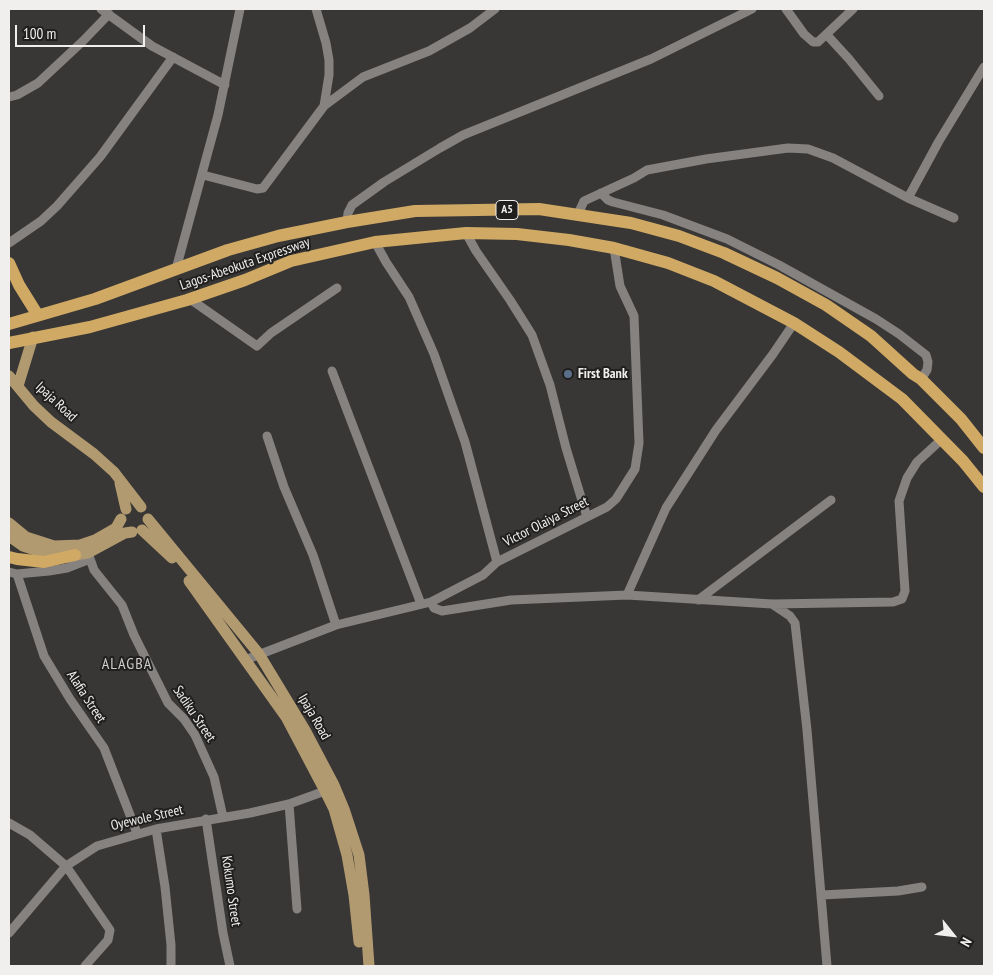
<!DOCTYPE html>
<html>
<head>
<meta charset="utf-8">
<style>
	body { margin:0 }
	#map { position:relative; width:993px; height:975px; overflow:hidden; background:#393735; font-family:"PT Sans Narrow",sans-serif }
	canvas { display:block }
	.frame { position:absolute; inset:0; border:10px solid #f1efee; pointer-events:none }
	.north { position:absolute; left:928px; top:910px; width:50px; height:50px; -webkit-text-stroke:4px #201f1e; paint-order:stroke; rotate:119deg; font-size:14px; font-weight:700; line-height:20px; text-align:center; color:#f1efee }
	.north::after { content:''; display:block; margin:auto; width:18px; height:22px; background:#f1efee; clip-path:polygon(50% 0,100% 100%,50% 72%,0 100%) }
	.scale { position:absolute; left:15px; top:25px; width:130px; height:22px; box-sizing:border-box; border:2px solid #f1efee; border-top:0; padding-left:6px; font-size:15px; line-height:18px; white-space:nowrap; color:#f1efee; -webkit-text-stroke:4px #201f1e; paint-order:stroke }
</style>
</head>
<body>
<div id="map">
<canvas width="993" height="975"></canvas>
<div class="frame"></div>
<div class="north">N</div>
<div class="scale">100 m</div>
</div>
<script>
const ctx = document.querySelector('canvas').getContext('2d');
ctx.lineJoin = 'round';
function toPath(rows) {
  const path = new Path2D();
  for (const r of rows) {
    path.moveTo(r[0], r[1]);
    for (let i = 2; i < r.length; i += 2) path.lineTo(r[i], r[i + 1]);
  }
  return path;
}
function strokePath(path, color, width, dash) {
  ctx.strokeStyle = color;
  ctx.lineWidth = width;
  ctx.lineCap = dash ? 'butt' : 'round';
  ctx.setLineDash(dash || []);
  ctx.stroke(path);
}
function drawText(font, color, halo, rows, align = 'center') {
  ctx.font = font + ' "PT Sans Narrow",sans-serif';
  ctx.lineWidth = 4;
  ctx.setLineDash([]);
  ctx.textBaseline = 'middle';
  ctx.strokeStyle = halo;
  ctx.fillStyle = color;
  for (const [text, x, y, turn = 0] of rows) {
    ctx.save();
    ctx.translate(x, y);
    ctx.rotate((+turn || 0) * Math.PI / 180);
    ctx.textAlign = isNaN(turn) ? turn : align;
    if (halo) ctx.strokeText(text, 0, 0);
    ctx.fillText(text, 0, 0);
    ctx.restore();
  }
}
strokePath(toPath([
	[101,9,152,46,225,85],
	[786,9,804,34,813,42,818,42,853,9],
	[827,35,849,59,879,96],
	[9,97,17,95,38,83,83,41,109,14],
	[324,106,363,77,429,51,470,28,495,9],
	[203,175,257,189,263,188,324,106,329,75,329,60,326,43,316,9],
	[601,193,608,200,613,202,663,215,727,239,779,265,876,319,899,334,926,355,928,362,927,370,921,379],
	[908,198,939,141,984,67],
	[578,214,584,201,634,178,647,170,706,159,788,148,808,149,833,158,908,198,954,218],
	[347,222,348,213,352,205,384,182,440,148,463,135,651,59,752,9],
	[466,233,476,251,510,300,532,335,550,385,566,448,587,517],
	[375,242,386,262,409,297,434,354,465,442,497,562],
	[9,243,41,221,57,206,100,157,173,57],
	[176,269,218,115,240,9],
	[190,299,257,346,271,333,337,288],
	[332,371,421,604],
	[267,436,284,487,313,555,336,625],
	[88,553,94,570,122,605,134,635,168,703,184,719,195,735,214,777,223,817],
	[9,572,17,574,49,571,67,568,90,559],
	[17,574,44,656,70,699,104,748,137,833],
	[627,595,666,508,716,430,773,354,794,323],
	[698,600,831,500],
	[431,602,434,608,442,611,511,600,627,595,772,604,790,616,795,623,807,730,827,966],
	[773,604,893,602,902,599,905,591,899,501,907,478,917,462,942,439],
	[245,660,336,625,431,602,483,575,497,562,607,507,616,499,635,469,639,443,634,316,620,286,614,248],
	[289,804,297,909],
	[206,819,223,933,230,966],
	[9,823,30,835,66,866,110,930,108,940,85,966],
	[156,829,165,887,171,945,171,966],
	[822,895,898,891,922,887],
	[9,933,66,866,97,846,156,829,250,813,289,804,325,791]
]), '#858280', 9);
strokePath(toPath([
	[9,376,34,406,51,422,94,454,114,472,141,507],
	[18,386,33,337],
	[120,483,126,509],
	[148,519,259,654,305,730,334,785,344,809,359,855,364,895,369,966],
	[9,523,26,537,54,546,80,545,95,540,116,528,121,519],
	[142,530,172,558],
	[9,536,23,546,47,554,75,555,88,553,125,533,132,532],
	[189,581,286,717,325,791,334,809,347,855,354,895,359,942]
]), '#b29a70', 11);
strokePath(toPath([
	[9,263,19,285,37,314],
	[9,324,95,299,228,250,278,236,347,222,415,211,539,209,631,223,679,236,724,253,777,278,826,305,871,336,913,374,921,379,961,419,984,448],
	[9,343,90,327,187,300,245,280,291,261,375,242,466,233,517,234,569,240,614,248,668,263,714,281,794,323,839,352,902,399,963,461,984,487],
	[9,557,17,559,44,562,75,555]
]), '#d0aa65', 12);
for (const [x, y, r, color] of [
	[568,374,5,"#5c6f8a"]
]) {
  const dot = new Path2D();
  dot.arc(x, y, r, 0, 2 * Math.PI);
  ctx.fillStyle = color;
  ctx.fill(dot);
  strokePath(dot, '#201f1e', 2);
}
for (const [x, y, w] of [
	[507,210,22]
]) {
  const box = new Path2D();
  box.roundRect(x - w / 2, y - 9.5, w, 19, 4);
  ctx.fillStyle = '#201f1e';
  ctx.fill(box);
  strokePath(box, '#f1efee', 1);
}
drawText('bold 12px', '#f1efee', null, [
	["A5",507,210]
]);
drawText('14px', '#f1efee', '#201f1e', [
	["Lagos-Abeokuta Expressway",245,264,-19],
	["Ipaja Road",56,402,43],
	["Victor Olaiya Street",546,522,-27],
	["Alafia Street",86,697,57],
	["Sadiku Street",194,714,56],
	["Ipaja Road",314,717,60],
	["Oyewole Street",147,818,-13],
	["Kokumo Street",231,891,82]
]);
drawText('bold 14px', '#f1efee', '#201f1e', [
	["First Bank",578,374]
], 'left');
ctx.letterSpacing = '1px';
drawText('16px', '#cfccca', '#201f1e', [
	["ALAGBA",127,664]
]);
ctx.letterSpacing = '0px';
</script>
</body>
</html>
